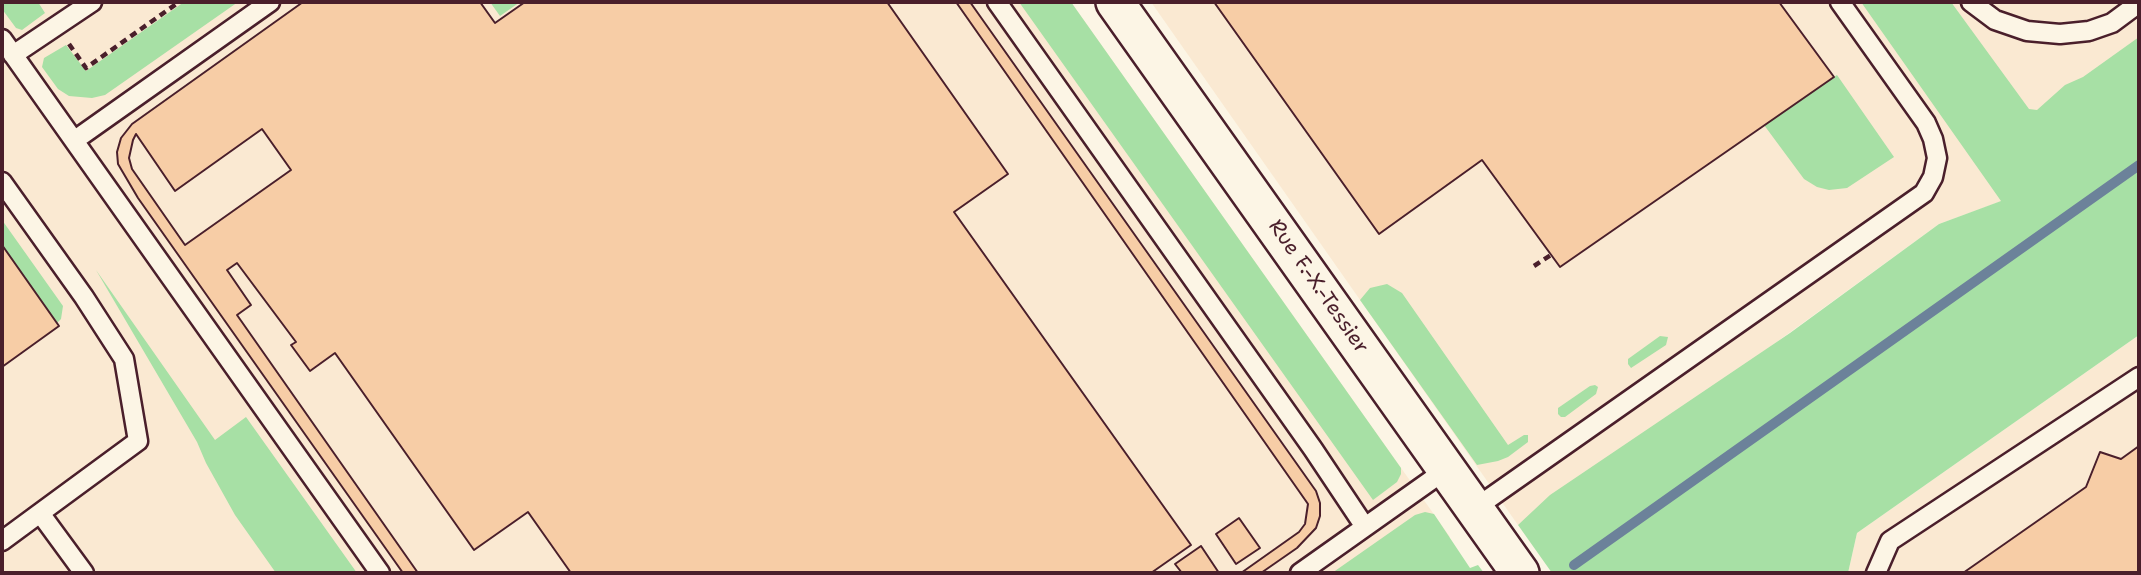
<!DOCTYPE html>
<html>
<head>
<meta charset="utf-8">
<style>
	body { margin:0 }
	#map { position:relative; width:2141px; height:575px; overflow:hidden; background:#fcf5e5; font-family:"Shantell Sans",sans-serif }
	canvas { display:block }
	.frame { position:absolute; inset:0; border:4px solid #4a1f2b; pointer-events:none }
</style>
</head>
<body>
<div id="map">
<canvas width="2141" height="575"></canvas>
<div class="frame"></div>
</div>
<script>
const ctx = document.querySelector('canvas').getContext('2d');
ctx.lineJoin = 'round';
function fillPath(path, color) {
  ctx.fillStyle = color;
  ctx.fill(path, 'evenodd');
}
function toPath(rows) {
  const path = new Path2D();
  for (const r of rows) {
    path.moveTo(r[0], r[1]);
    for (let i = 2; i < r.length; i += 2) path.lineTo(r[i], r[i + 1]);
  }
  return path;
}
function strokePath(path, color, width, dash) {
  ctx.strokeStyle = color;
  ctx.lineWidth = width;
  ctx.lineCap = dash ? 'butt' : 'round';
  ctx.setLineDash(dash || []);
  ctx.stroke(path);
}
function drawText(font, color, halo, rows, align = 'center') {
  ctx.font = font + ' "Shantell Sans",sans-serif';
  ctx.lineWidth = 5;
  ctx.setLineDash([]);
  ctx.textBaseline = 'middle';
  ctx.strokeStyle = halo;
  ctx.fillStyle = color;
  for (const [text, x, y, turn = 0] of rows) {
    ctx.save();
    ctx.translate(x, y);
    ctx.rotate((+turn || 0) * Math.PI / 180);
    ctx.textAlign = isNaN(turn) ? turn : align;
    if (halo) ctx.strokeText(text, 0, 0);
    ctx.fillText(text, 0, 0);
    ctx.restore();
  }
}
fillPath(toPath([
	[2,2,1071,2,1450,537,1399,573,2,573],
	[1151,2,2139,2,2139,104,2002,201,1939,224,1551,506,1518,525],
	[2139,335,2139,573,1848,573,1857,533]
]), '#fae9d2');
fillPath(toPath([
	[2,2,38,2,45,13,22,30,16,28,2,9],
	[184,2,238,2,105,95,92,98,69,96,58,89,42,67,44,58,66,45,86,71],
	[490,2,520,2,500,16],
	[1019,2,1071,2,1401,468,1401,474,1397,482,1373,500],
	[1861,2,1951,2,2029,109,2037,110,2065,85,2083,77,2139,37,2139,335,1857,533,1848,573,1552,573,1518,525,1550,495,1790,333,1939,224,2001,201],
	[1837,75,1894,157,1847,188,1829,190,1817,187,1804,179,1764,125],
	[2,220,63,306,61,319,57,323,2,245],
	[96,270,215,440,246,417,357,573,276,573,235,515,206,463,197,442],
	[1387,284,1402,293,1508,445,1524,435,1528,435,1528,442,1508,457,1498,461,1477,465,1360,300,1370,288],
	[1660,336,1668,337,1666,345,1631,368,1628,364,1628,359],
	[1595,385,1598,387,1596,394,1565,417,1561,417,1558,414,1558,408,1590,386],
	[1425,512,1434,514,1470,568,1478,565,1484,573,1332,573,1415,515]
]), '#a7e0a5');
strokePath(toPath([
	[1574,565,2139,165]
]), '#6c829a', 10);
const building = toPath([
	[303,2,480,2,495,23,525,2,887,2,1008,174,954,212,1191,545,1151,573,571,573,528,512,474,550,335,353,310,371,291,345,296,342,237,263,227,270,251,305,237,315,418,573,403,573,138,198,118,164,117,152,121,138,132,124,303,2],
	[262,129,291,170,185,245,132,169,129,158,133,140,136,134,175,191,262,129],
	[956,2,970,2,1316,491,1320,503,1320,516,1316,528,1297,548,1261,573,1241,573,1299,532,1305,524,1308,504,956,2],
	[1214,2,1779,2,1834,77,1560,267,1482,160,1379,234,1214,2],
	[2,245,59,326,2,367,2,245],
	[2139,446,2139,573,1963,573,2086,487,2100,452,2121,459,2139,446],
	[1239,518,1260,548,1236,564,1216,534,1239,518],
	[1201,546,1219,573,1182,573,1175,564,1201,546]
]);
fillPath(building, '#f7cda6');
strokePath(building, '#4a1f2b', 2);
const service = toPath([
	[997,2,1313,449,1365,527],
	[1971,2,1995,20,2027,31,2060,34,2089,31,2112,23,2139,3],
	[2,39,380,573],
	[13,55,92,2],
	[75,140,270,2],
	[2,182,84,297,124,359,138,441,40,513],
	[1474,509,1924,193,1933,177,1937,158,1933,139,1926,123,1840,2],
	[2,541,40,513,84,573],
	[1300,573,1447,469],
	[1876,573,1890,541,2139,377]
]);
const minor = toPath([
	[1115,2,1520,573]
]);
strokePath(service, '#4a1f2b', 23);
strokePath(minor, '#4a1f2b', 42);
strokePath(toPath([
	[69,44,86,68,179,2],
	[1534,266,1551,255]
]), '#4a1f2b', 4.5, [7, 5]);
strokePath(service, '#fcf5e5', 18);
strokePath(minor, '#fcf5e5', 37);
drawText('21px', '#4a1f2b', '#fcf5e5', [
	["Rue F.-X.-Tessier",1318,287,55]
]);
</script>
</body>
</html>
